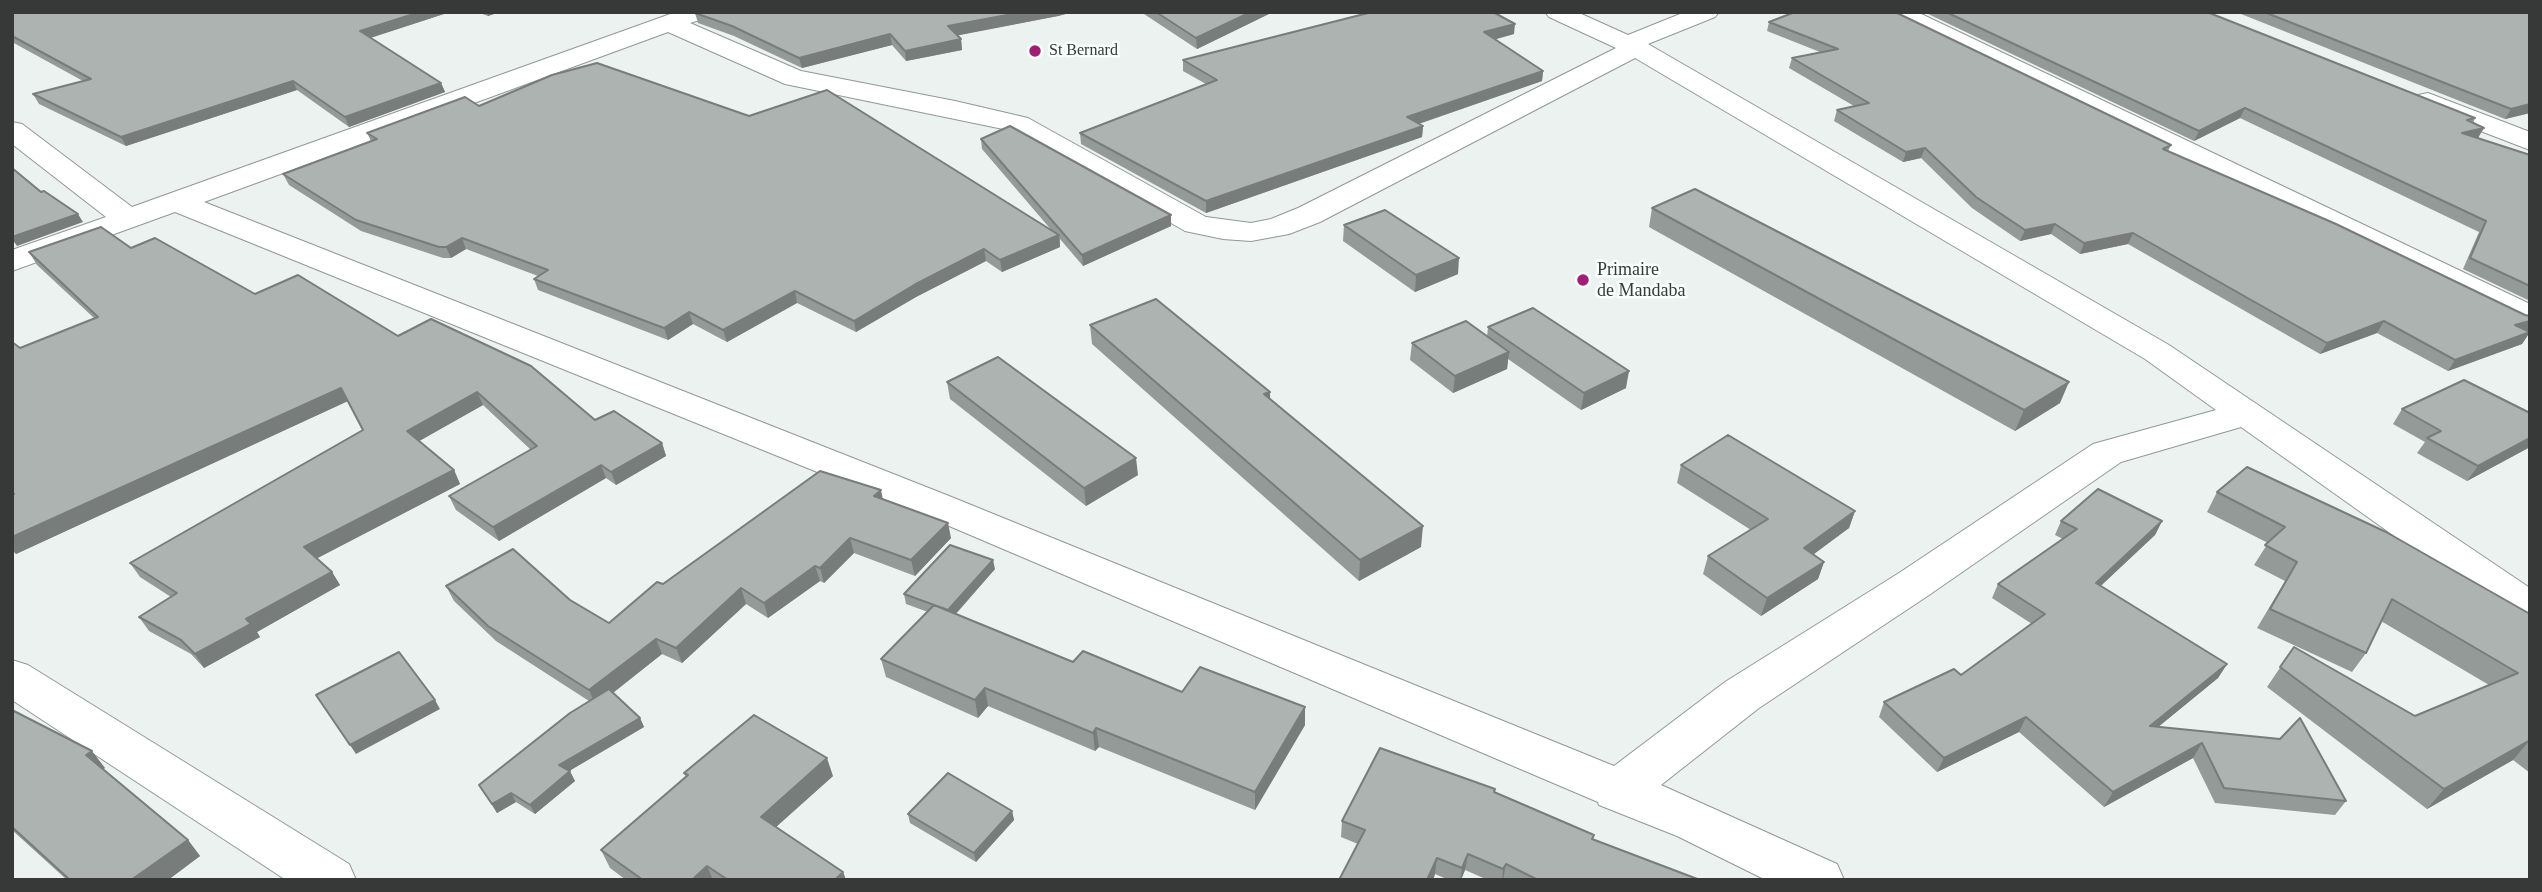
<!DOCTYPE html>
<html>
<head>
<meta charset="utf-8">
<style>
	body { margin:0 }
	#map { position:relative; width:2542px; height:892px; overflow:hidden; background:#ebf2ef; font-family:Georgia,serif }
	canvas { display:block }
	.frame { position:absolute; inset:0; border:14px solid #363938; pointer-events:none }
</style>
</head>
<body>
<div id="map">
<canvas width="2542" height="892"></canvas>
<div class="frame"></div>
</div>
<script>
const ctx = document.querySelector('canvas').getContext('2d');
ctx.lineJoin = 'round';
function toPath(rows) {
  const path = new Path2D();
  for (const r of rows) {
    path.moveTo(r[0], r[1]);
    for (let i = 2; i < r.length; i += 2) path.lineTo(r[i], r[i + 1]);
  }
  return path;
}
function strokePath(path, color, width, dash) {
  ctx.strokeStyle = color;
  ctx.lineWidth = width;
  ctx.lineCap = dash ? 'butt' : 'round';
  ctx.setLineDash(dash || []);
  ctx.stroke(path);
}
function fillPath(path, color) {
  ctx.fillStyle = color;
  ctx.fill(path, 'evenodd');
}
function drawText(font, color, halo, rows, align = 'center') {
  ctx.font = font + ' Georgia,serif';
  ctx.lineWidth = 5;
  ctx.setLineDash([]);
  ctx.textBaseline = 'middle';
  ctx.strokeStyle = halo;
  ctx.fillStyle = color;
  for (const [text, x, y, turn = 0] of rows) {
    ctx.save();
    ctx.translate(x, y);
    ctx.rotate((+turn || 0) * Math.PI / 180);
    ctx.textAlign = isNaN(turn) ? turn : align;
    if (halo) ctx.strokeText(text, 0, 0);
    ctx.fillText(text, 0, 0);
    ctx.restore();
  }
}
const minor = toPath([
	[676,12,701,12,703,15,700,20,690,23,801,71,955,101,1028,118,1206,217,1251,223,1271,219,1298,208,1616,48,1549,17,1545,12,1577,12,1628,35,1685,12,1719,12,1715,17,1648,44,2169,345,2530,588,2530,626,2514,621,2241,427,2121,462,1929,595,1759,708,1661,785,1837,864,1844,880,1766,880,1677,836,1599,805,1598,802,921,514,175,212,12,271,12,250,106,217,12,144,12,122,22,124,132,207,676,12],
	[668,32,785,84,1008,130,1185,231,1223,239,1251,241,1289,234,1320,222,1635,58,2145,359,2216,410,2093,444,1899,573,1725,682,1614,766,949,496,204,202,668,32],
	[1885,12,1917,12,2530,304,2530,327,2518,324,1889,17,1885,12],
	[2428,93,2530,132,2530,150,2418,107,2415,101,2418,95,2428,93],
	[12,660,28,665,349,864,356,880,286,880,12,700,12,660]
]);
strokePath(minor, '#919895', 2);
fillPath(minor, '#fff');
fillPath(toPath([
	[12,12,450,12,370,38,441,83,445,92,349,127,297,90,126,146,39,104,33,94,83,81,12,42],
	[477,12,500,12,488,16],
	[696,12,1073,12,1058,16,957,35,961,39,962,50,906,61,892,45,802,68,734,36,698,23,695,13],
	[1141,12,1273,12,1197,49],
	[1924,12,2207,12,2475,118,2473,123,2478,138,2530,155,2530,301,2463,269,2479,232,2240,118,2194,141],
	[2236,12,2530,12,2530,113,2505,119],
	[1769,22,2171,145,2168,151,2530,332,2522,344,2448,371,2377,333,2320,354,2128,244,2080,254,2051,234,2020,241,1972,208,1921,158,1903,162,1834,121,1837,110,1854,106,1789,68,1792,58,1820,52,1767,31],
	[1514,34,1494,39,1543,71,1542,81,1419,124,1423,126,1422,137,1206,213,1081,144,1080,133,1206,84,1183,71,1183,60],
	[479,106,1053,232,982,149,981,139,1171,215,1171,226,1083,266,1060,239,1060,247,1002,272,986,261,916,297,856,332,797,303,727,342,693,324,668,340,538,290,534,279,538,276,466,249,451,258,443,258,361,231,289,185,283,174,371,141,367,133],
	[1652,208,2060,403,2015,431,1649,227],
	[1344,225,1458,274,1415,292,1343,241],
	[131,248,255,294,398,336,595,420,662,443,666,456,616,485,606,478,499,541,456,510,449,496,531,450,483,405,419,441,454,470,460,484,317,558,332,572,340,585,257,632,260,637,204,668,191,654,149,631,139,617,171,597,140,577,130,563,363,430,348,401,16,554,12,550,12,342,20,348,94,318,37,265,29,252],
	[1090,325,1270,399,1421,547,1359,581,1092,344],
	[1488,327,1626,388,1581,410,1508,359,1507,369,1453,393,1410,360,1412,343,1487,337],
	[947,382,1138,475,1086,506,950,399],
	[2402,409,2530,413,2530,447,2467,481,2417,453,2425,442,2393,424],
	[1681,465,1855,511,1849,528,1813,554,1824,562,1818,579,1761,616,1703,574,1708,556,1751,530,1677,483],
	[2217,492,2530,614,2530,773,2513,760,2427,809,2267,687,2294,647,2415,716,2489,685,2381,621,2366,653,2352,672,2257,628,2285,581,2254,565,2268,543,2207,512],
	[883,499,951,538,915,576,854,553,824,583,820,581,768,618,746,604,682,663,662,654,613,693,640,718,644,727,569,771,575,781,535,814,516,802,497,813,479,785,589,701,496,641,454,601,446,586,570,600,609,623,663,584],
	[2061,521,2162,521,2155,535,2100,586,2227,664,2218,678,2158,727,2280,739,2346,801,2335,815,2215,803,2193,758,2104,807,2019,732,1937,772,1879,717,1884,702,1961,675,2032,624,1992,598,1998,584,2063,539,2055,535],
	[995,569,956,614,1073,662,1305,725,1255,810,1099,747,1095,751,988,706,978,718,886,677,881,659,928,612,906,604,904,594],
	[12,710,105,768,103,769,188,840,200,856,168,880,67,880,12,830],
	[684,773,833,776,776,827,843,872,846,880,626,880,610,868,601,850,686,777],
	[1495,792,1593,839,1700,880,1488,880,1465,870,1461,880,1449,880,1435,874,1433,880,1339,880,1358,844,1341,837,1342,821],
	[1012,811,1014,820,976,862,910,823,908,814]
]), '#949a98');
fillPath(toPath([
	[420,12,450,12,364,40,360,31],
	[487,12,500,12,488,16],
	[1023,12,1073,12,1058,16,950,37,948,26],
	[1251,12,1273,12,1197,49,1196,38],
	[1515,24,1514,34,1483,43,1484,32],
	[890,34,892,45,802,68,799,58],
	[961,39,962,50,906,61,905,51],
	[1543,71,1542,81,1406,128,1407,117],
	[293,81,297,90,126,146,121,137],
	[441,83,445,92,349,127,345,117],
	[2530,104,2530,113,2505,119,2511,109],
	[2245,108,2240,118,2194,141,2199,131],
	[1423,126,1422,137,1206,213,1206,201],
	[2484,128,2478,138,2462,133],
	[1925,148,1921,158,1903,162,1906,152],
	[78,214,83,222,17,246,12,239,12,237],
	[1171,215,1171,226,1083,266,1082,255],
	[2055,224,2051,234,2020,241,2025,230],
	[2133,233,2128,244,2080,254,2084,243],
	[1059,235,1060,247,1002,272,1000,260],
	[462,238,466,249,451,258,446,247],
	[984,249,986,261,916,297,856,332,854,321,914,285],
	[1459,258,1458,274,1415,292,1416,275],
	[795,291,797,303,727,342,723,330],
	[689,312,693,324,668,340,664,328],
	[2384,321,2377,333,2320,354,2327,343],
	[2530,321,2530,331,2508,337,2515,325],
	[2530,332,2522,344,2448,371,2455,360],
	[1509,352,1507,369,1453,393,1455,376],
	[1629,371,1626,388,1581,410,1584,393],
	[2069,382,2060,403,2015,431,2024,410],
	[341,388,348,401,16,554,12,549,12,537],
	[477,392,483,405,414,444,407,431],
	[1270,392,1270,412,1264,394],
	[2530,438,2530,447,2467,481,2478,466],
	[662,443,666,456,616,485,611,472],
	[1136,458,1138,475,1086,506,1084,488],
	[601,465,606,478,499,541,493,527],
	[454,470,460,484,312,561,304,547],
	[881,490,884,505,874,496],
	[1855,511,1849,528,1798,566,1804,548],
	[2162,521,2155,535,2088,598,2096,583],
	[948,523,951,538,915,576,911,560],
	[1423,526,1421,547,1359,581,1360,560],
	[850,538,854,553,824,583,820,568],
	[993,560,995,569,950,620,948,610],
	[1824,562,1818,579,1761,616,1767,598],
	[815,566,820,581,768,618,764,603],
	[332,572,340,585,257,632,260,637,204,668,195,654,246,619],
	[741,588,746,604,682,663,676,648],
	[656,639,662,654,596,706,589,690],
	[2227,664,2218,678,2141,741,2150,726],
	[985,688,988,706,978,718,975,700],
	[435,700,440,709,356,754,350,745],
	[1305,707,1305,725,1255,810,1255,792],
	[2026,717,2019,732,1937,772,1944,758],
	[640,718,644,727,564,774,559,765],
	[1096,728,1099,747,1095,751,1093,733],
	[2530,740,2513,760,2427,809,2444,789],
	[2202,743,2193,758,2104,807,2113,792],
	[92,751,105,768,99,772,86,755],
	[827,758,833,776,767,835,761,817],
	[570,771,575,781,535,814,530,805],
	[511,793,516,802,497,813,492,804],
	[1012,811,1014,820,976,862,974,853],
	[188,840,200,856,168,880,131,880],
	[1468,854,1465,870,1461,880,1460,880,1462,868],
	[1437,858,1435,874,1433,880,1427,880],
	[1506,864,1503,880,1502,880,1503,869],
	[707,866,713,880,692,880],
	[843,872,846,880,835,880]
]), '#787d7c');
const building = toPath([
	[12,12,420,12,360,31,441,83,345,117,293,81,121,137,33,94,91,79,12,36,12,12],
	[696,12,1023,12,948,26,961,39,905,51,890,34,799,58,732,26,695,13,696,12],
	[1156,12,1251,12,1196,38,1156,12],
	[1372,12,1493,12,1515,24,1484,32,1543,71,1407,117,1423,126,1206,201,1080,133,1217,80,1183,60,1372,12],
	[1795,12,1895,12,2171,145,2163,149,2336,224,2525,315,2530,316,2530,321,2515,325,2530,332,2455,360,2384,321,2327,343,2133,233,2084,243,2055,224,2025,230,1976,197,1925,148,1906,152,1837,110,1869,103,1792,58,1838,49,1769,22,1795,12],
	[1946,12,2207,12,2475,118,2467,120,2484,128,2462,133,2530,155,2530,286,2470,258,2486,221,2245,108,2199,131,1946,12],
	[2264,12,2530,12,2530,104,2511,109,2264,12],
	[597,63,749,116,827,90,1059,235,1000,260,984,249,914,285,854,321,795,291,723,330,689,312,664,328,534,279,548,270,462,238,446,247,439,247,356,220,283,174,377,139,367,133,465,97,479,106,552,75,597,63],
	[1010,126,1171,215,1082,255,981,139,1010,126],
	[12,168,41,192,44,191,78,214,12,237,12,168],
	[1695,189,2069,382,2024,410,1652,208,1695,189],
	[1385,210,1459,258,1416,275,1344,225,1385,210],
	[101,227,131,248,155,238,255,294,298,275,398,336,431,319,531,366,595,420,614,411,662,443,611,472,601,465,493,527,449,496,537,446,477,392,407,431,454,470,304,547,332,572,246,619,251,624,195,654,181,640,139,617,177,593,130,563,363,430,341,388,12,537,12,494,14,494,12,493,12,342,20,348,98,317,29,252,101,227],
	[1156,299,1270,392,1264,394,1423,526,1360,560,1090,325,1156,299],
	[1533,308,1629,371,1584,393,1488,327,1533,308],
	[1466,321,1509,352,1455,376,1412,343,1466,321],
	[998,357,1136,458,1084,488,947,382,998,357],
	[2464,380,2530,413,2530,438,2478,466,2427,438,2441,431,2402,409,2464,380],
	[1728,435,1855,511,1804,548,1824,562,1767,598,1708,556,1768,519,1681,465,1728,435],
	[2247,467,2386,532,2530,614,2530,740,2444,789,2280,667,2294,647,2415,716,2518,673,2392,599,2366,653,2270,609,2297,562,2265,545,2285,527,2217,492,2247,467],
	[820,471,881,490,874,496,948,523,911,560,850,538,820,568,815,566,764,603,741,588,676,648,656,639,589,690,488,626,446,586,513,549,570,600,609,623,657,582,663,584,820,471],
	[2098,489,2162,521,2096,583,2227,664,2150,726,2280,739,2300,718,2346,801,2224,788,2202,743,2113,792,2026,717,1944,758,1884,702,1954,669,1961,675,2045,614,1998,584,2077,529,2061,521,2098,489],
	[950,545,993,560,948,610,904,594,950,545],
	[934,605,1073,662,1083,651,1182,692,1200,667,1305,707,1255,792,1096,728,1093,733,985,688,975,700,881,659,934,605],
	[399,652,435,700,350,745,316,695,399,652],
	[609,689,640,718,559,765,570,771,530,805,511,793,492,804,479,785,570,713,609,689],
	[12,710,92,751,86,755,188,840,131,880,70,880,12,827,12,710],
	[754,715,827,758,761,817,843,872,835,880,728,880,707,866,692,880,643,880,601,850,688,775,684,773,754,715],
	[1380,748,1495,789,1494,792,1594,835,1592,839,1700,880,1538,880,1506,864,1503,869,1468,854,1462,868,1437,858,1427,880,1339,880,1365,830,1342,821,1380,748],
	[948,773,1012,811,974,853,908,814,948,773]
]);
fillPath(building, '#acb3b1');
strokePath(building, '#787d7c', 2);
for (const [x, y, r, color] of [
	[1035,51,7,"#9e1f73"],
	[1583,280,7,"#9e1f73"]
]) {
  const dot = new Path2D();
  dot.arc(x, y, r, 0, 2 * Math.PI);
  ctx.fillStyle = color;
  ctx.fill(dot);
  strokePath(dot, '#f9fffd', 2.5);
}
drawText('16px', '#363938', '#f9fffd', [
	["St Bernard",1049,51]
], 'left');
drawText('18px', '#363938', '#f9fffd', [
	["Primaire",1597,270],
	["de Mandaba",1597,291]
], 'left');
</script>
</body>
</html>
